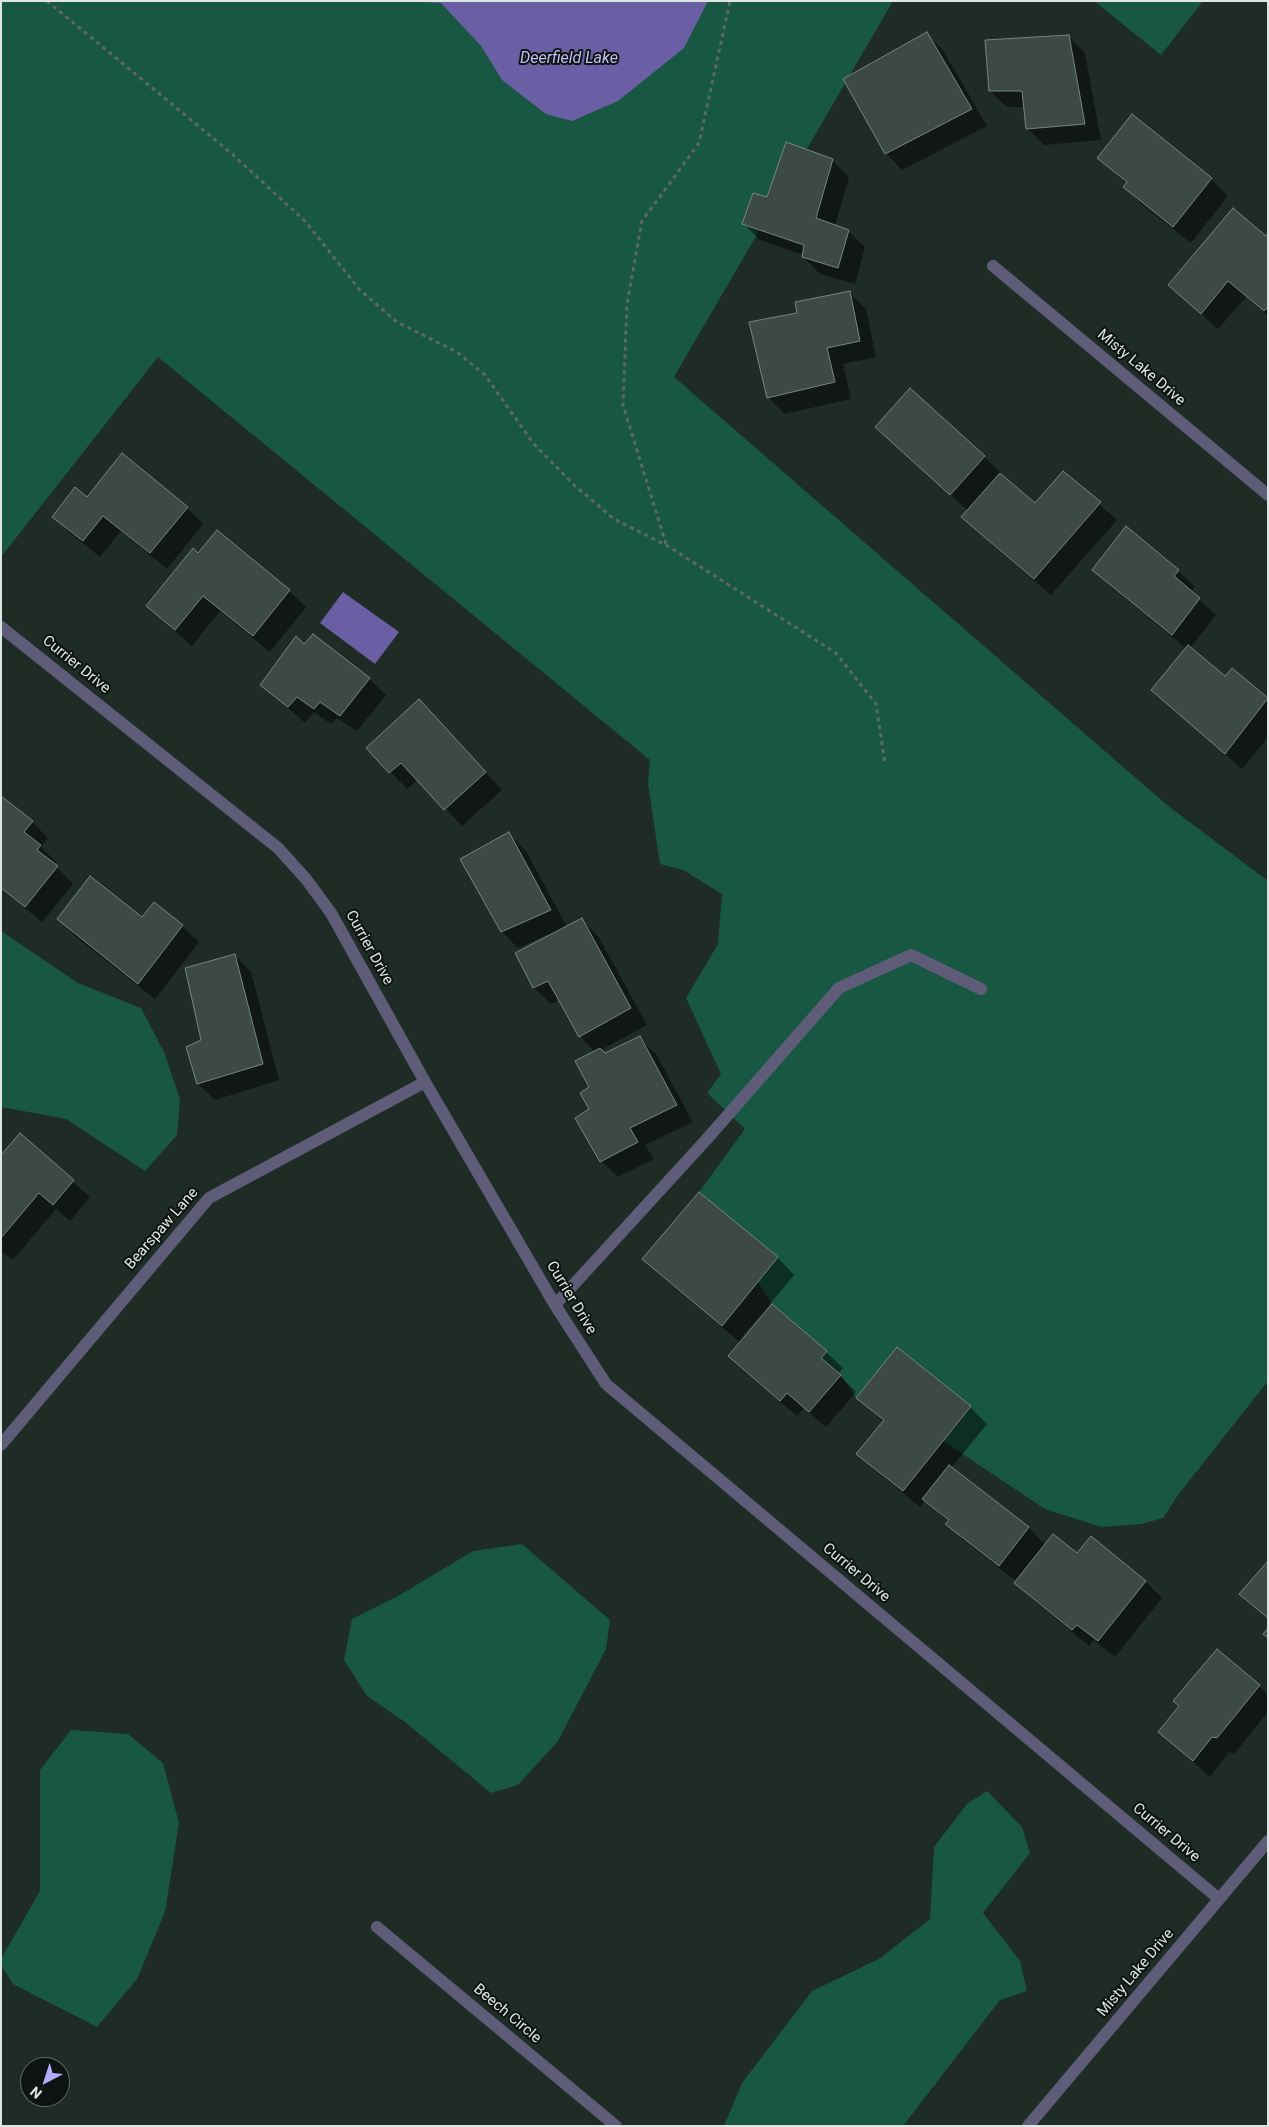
<!DOCTYPE html>
<html>
<head>
<meta charset="utf-8">
<style>
	body { margin:0 }
	#map { position:relative; width:1269px; height:2127px; overflow:hidden; background:#1f2c26; font-family:Roboto,sans-serif }
	canvas { display:block }
	.frame { position:absolute; inset:0; border:2px solid #dee6e2; pointer-events:none }
	.north { position:absolute; left:20px; top:2057px; width:50px; height:50px; box-sizing:border-box; background:#0d1310; border:1px solid #616764; border-radius:50%; rotate:220deg; font-size:14px; font-weight:700; line-height:20px; text-align:center; color:#dee6e2 }
	.north::after { content:''; display:block; margin:auto; width:18px; height:22px; background:#b6abf8; clip-path:polygon(50% 0,100% 100%,50% 72%,0 100%) }
</style>
</head>
<body>
<div id="map">
<canvas width="1269" height="2127"></canvas>
<div class="frame"></div>
<div class="north">N</div>
</div>
<script>
const ctx = document.querySelector('canvas').getContext('2d');
ctx.lineJoin = 'round';
function fillPath(path, color) {
  ctx.fillStyle = color;
  ctx.fill(path, 'evenodd');
}
function toPath(rows) {
  const path = new Path2D();
  for (const r of rows) {
    path.moveTo(r[0], r[1]);
    for (let i = 2; i < r.length; i += 2) path.lineTo(r[i], r[i + 1]);
  }
  return path;
}
function strokePath(path, color, width, dash) {
  ctx.strokeStyle = color;
  ctx.lineWidth = width;
  ctx.lineCap = dash ? 'butt' : 'round';
  ctx.setLineDash(dash || []);
  ctx.stroke(path);
}
function drawText(font, color, halo, rows, align = 'center') {
  ctx.font = font + ' Roboto,sans-serif';
  ctx.lineWidth = 4;
  ctx.setLineDash([]);
  ctx.textBaseline = 'middle';
  ctx.strokeStyle = halo;
  ctx.fillStyle = color;
  for (const [text, x, y, turn = 0] of rows) {
    ctx.save();
    ctx.translate(x, y);
    ctx.rotate((+turn || 0) * Math.PI / 180);
    ctx.textAlign = isNaN(turn) ? turn : align;
    if (halo) ctx.strokeText(text, 0, 0);
    ctx.fillText(text, 0, 0);
    ctx.restore();
  }
}
fillPath(toPath([
	[1,1,893,1,674,377,1167,805,1268,881,1268,1381,1178,1495,1163,1518,1142,1524,1101,1527,1045,1509,943,1441,971,1406,897,1347,856,1398,841,1375,821,1358,827,1351,772,1304,758,1282,778,1257,699,1192,745,1129,707,1093,721,1074,686,998,718,944,722,894,683,870,660,864,648,784,650,760,158,357,1,557],
	[1094,1,1203,1,1161,55],
	[1,931,78,983,141,1008,164,1052,180,1099,177,1135,145,1171,66,1119,1,1107],
	[522,1544,610,1620,606,1649,558,1741,518,1785,491,1793,405,1722,367,1696,344,1660,352,1619,398,1596,473,1551],
	[71,1730,128,1734,163,1763,179,1823,165,1912,137,1979,97,2027,13,1984,1,1965,1,1959,40,1891,40,1770],
	[987,1791,1022,1827,1030,1853,983,1913,1020,1961,1027,1991,1000,2000,903,2126,724,2126,742,2083,812,1991,879,1959,930,1919,934,1847,967,1804]
]), '#185742');
fillPath(toPath([
	[406,1,708,1,684,48,618,101,572,121,546,114,502,80,481,46,441,3],
	[343,592,399,632,375,664,320,623]
]), '#6a5ea4');
fillPath(toPath([
	[926,34,943,50,987,126,902,170,886,153],
	[1069,37,1085,53,1101,140,1044,145,1027,128,1025,107,1007,107,990,91],
	[1132,116,1211,179,1228,196,1191,243,1141,204,1125,187,1127,184,1098,158],
	[832,160,849,177,835,226,848,231,865,247,855,284,820,274,803,257,803,255,760,240,744,224,768,199],
	[1268,235,1268,316,1246,297,1218,329,1169,285],
	[849,293,866,309,876,357,843,364,851,399,784,414,768,397,799,314],
	[910,390,984,457,1001,473,1000,475,1035,505,1063,472,1117,520,1051,595,979,533,963,517,968,511,877,427],
	[87,499,187,508,203,524,167,569,121,531,100,557,70,533,54,517],
	[199,555,289,591,306,607,270,652,220,611,192,646,147,606],
	[1093,570,1178,571,1195,587,1191,592,1216,615,1190,648,1225,677,1232,670,1268,700,1268,737,1242,769,1152,690,1187,649,1110,586],
	[305,646,369,679,386,695,357,731,337,718,331,724,314,712,305,723,262,684],
	[419,701,502,790,462,826,418,779,407,789,368,748],
	[1,797,32,822,48,838,41,847,57,863,55,865,73,884,42,922,1,889],
	[509,834,526,851,567,927,582,920,598,936,647,1025,601,1050,605,1055,639,1038,656,1054,693,1122,645,1145,654,1159,618,1177,601,1161,591,1109,591,1088,595,1052,580,1036,559,1000,551,1004,534,988,516,954,548,937,547,935,518,948,502,932],
	[154,904,182,926,199,942,155,999,75,936,59,919,142,918],
	[235,956,251,972,279,1080,215,1100,198,1084,187,1048,202,1041],
	[20,1135,90,1197,70,1221,56,1209,13,1260,1,1251,1,1157],
	[699,1194,778,1258,794,1275,742,1337,826,1352,843,1368,838,1374,856,1392,826,1427,804,1408,797,1416,746,1373,730,1356,741,1343,661,1276,644,1259],
	[897,1348,970,1407,987,1424,951,1468,1029,1528,1046,1546,1077,1555,1091,1538,1146,1582,1162,1598,1115,1657,1094,1640,1089,1646,1032,1599,1015,1583,1016,1581,963,1540,947,1524,949,1522,925,1500,920,1507,875,1470,858,1454,884,1422,858,1398],
	[1268,1563,1268,1619,1241,1594],
	[1259,1686,1268,1695,1268,1712,1234,1754,1229,1752,1210,1777,1160,1732]
]), '#0007');
const building = toPath([
	[927,32,972,109,885,154,843,79,927,32],
	[1069,35,1085,124,1026,129,1022,91,989,91,985,40,1069,35],
	[1132,114,1212,178,1173,227,1123,187,1127,182,1097,158,1132,114],
	[786,142,833,159,816,218,849,230,838,268,802,257,804,245,742,224,753,193,767,197,786,142],
	[1233,208,1266,236,1268,233,1268,307,1264,311,1228,281,1201,314,1168,285,1233,208],
	[850,291,860,341,827,348,835,382,767,398,749,322,797,313,795,302,850,291],
	[910,388,985,456,950,495,875,427,910,388],
	[122,453,188,507,150,553,103,516,83,541,52,517,75,487,87,497,122,453],
	[1063,471,1101,502,1034,579,961,517,1000,473,1035,503,1063,471],
	[1126,526,1179,570,1174,576,1200,598,1172,635,1092,570,1126,526],
	[217,530,290,590,253,636,203,596,175,630,146,606,193,548,198,553,217,530],
	[313,634,370,678,340,716,320,702,314,709,297,697,288,707,260,685,296,636,304,644,313,634],
	[1188,645,1225,676,1232,668,1268,698,1225,754,1151,690,1188,645],
	[419,699,486,772,444,810,401,763,389,773,366,748,419,699],
	[1,796,33,821,24,832,41,845,37,850,58,866,25,907,1,888,1,796],
	[509,832,551,910,501,932,460,859,509,832],
	[90,876,142,917,154,902,183,925,138,984,57,919,90,876],
	[582,918,631,1008,579,1037,548,981,533,988,515,953,582,918],
	[235,954,263,1064,197,1084,186,1047,201,1040,185,968,235,954],
	[640,1036,677,1105,630,1128,638,1142,600,1162,575,1118,589,1109,580,1093,589,1087,575,1061,600,1048,605,1053,640,1036],
	[20,1133,74,1180,53,1205,39,1193,1,1238,1,1155,20,1133],
	[699,1192,778,1257,722,1326,642,1259,699,1192],
	[772,1304,827,1351,821,1358,841,1375,809,1412,787,1393,780,1401,728,1356,772,1304],
	[897,1347,971,1406,903,1491,856,1454,884,1420,856,1398,897,1347],
	[949,1465,1029,1527,999,1566,945,1524,949,1520,922,1499,949,1465],
	[1053,1534,1077,1553,1091,1536,1146,1581,1098,1641,1077,1625,1072,1630,1014,1583,1053,1534],
	[1268,1561,1268,1618,1239,1594,1268,1561],
	[1268,1628,1268,1638,1263,1634,1268,1628],
	[1217,1649,1260,1685,1217,1738,1212,1737,1193,1761,1158,1732,1179,1706,1173,1701,1217,1649]
]);
fillPath(building, '#3d4a44');
strokePath(building, '#778680', 1);
strokePath(toPath([
	[47,1,231,153,305,221,360,290,397,322,457,352,485,375,533,443,574,485,614,519,666,545,836,653,876,704,885,764],
	[666,544,623,405,627,304,642,221,699,143,730,1]
]), '#5d6863', 3, [4, 4]);
strokePath(toPath([
	[993,266,1268,495],
	[1,627,278,848,306,879,331,913,425,1082,555,1305,606,1384,1219,1899],
	[555,1305,706,1140,839,988,911,955,981,989],
	[1,1445,209,1198,425,1082],
	[377,1927,616,2126],
	[1028,2126,1268,1841]
]), '#5f5c7a', 12);
drawText('15px', '#dee6e2', '#0d1310', [
	["Misty Lake Drive",1141,368,40],
	["Currier Drive",76,665,39],
	["Currier Drive",369,948,61],
	["Bearspaw Lane",162,1229,-49],
	["Currier Drive",571,1298,59],
	["Currier Drive",856,1573,40],
	["Currier Drive",1166,1833,40],
	["Misty Lake Drive",1136,1973,-50],
	["Beech Circle",507,2014,40]
]);
drawText('italic 16px', '#c4bdf8', '#0d1310', [
	["Deerfield Lake",569,59]
]);
</script>
</body>
</html>
